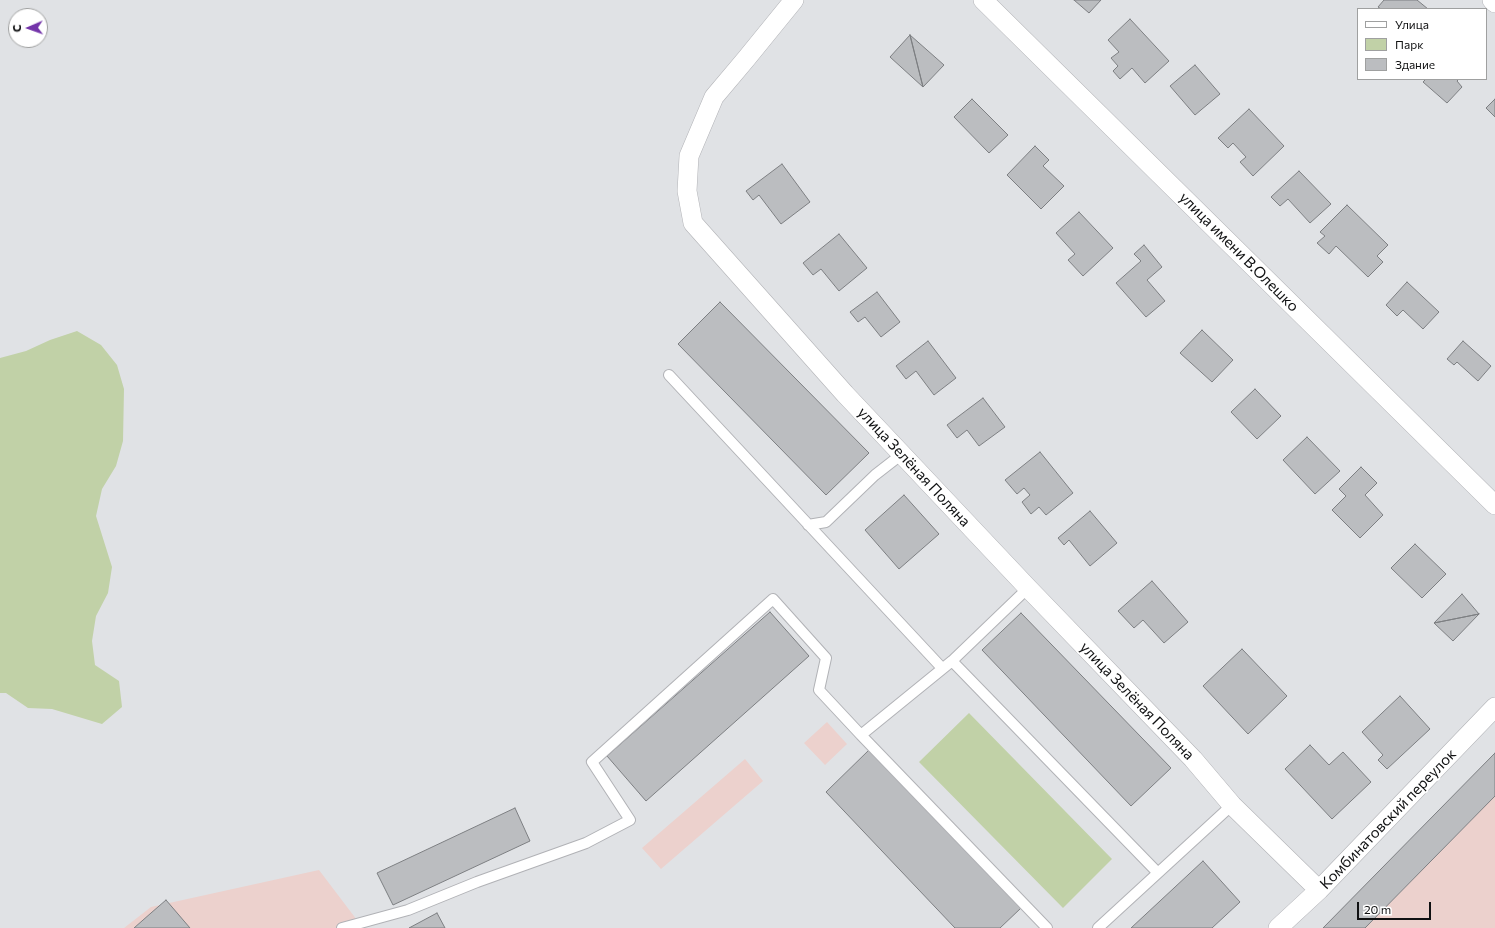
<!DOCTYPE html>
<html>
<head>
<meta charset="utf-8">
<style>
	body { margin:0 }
	#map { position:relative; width:1495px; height:928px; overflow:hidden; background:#e0e2e5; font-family:Commissioner,sans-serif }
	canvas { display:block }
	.legend { position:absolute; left:1357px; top:8px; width:130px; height:72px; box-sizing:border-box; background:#fff; border:1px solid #9fa0a0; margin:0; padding:5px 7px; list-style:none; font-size:12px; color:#101112 }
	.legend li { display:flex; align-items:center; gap:8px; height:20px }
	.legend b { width:20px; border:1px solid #9fa0a0 }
	.north { position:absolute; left:8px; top:8px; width:40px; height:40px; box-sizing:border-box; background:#fff; border:1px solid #9fa0a0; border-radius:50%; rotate:268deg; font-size:11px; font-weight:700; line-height:16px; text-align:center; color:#101112 }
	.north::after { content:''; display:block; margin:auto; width:14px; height:18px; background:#7334a9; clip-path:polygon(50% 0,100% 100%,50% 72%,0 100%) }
	.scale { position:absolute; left:1357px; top:902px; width:74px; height:18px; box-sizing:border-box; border:2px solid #101112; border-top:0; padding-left:5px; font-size:12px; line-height:14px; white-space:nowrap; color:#101112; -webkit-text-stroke:3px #fff; paint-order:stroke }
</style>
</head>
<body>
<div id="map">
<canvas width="1495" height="928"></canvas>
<ul class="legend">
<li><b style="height:5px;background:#fff"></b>Улица</li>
<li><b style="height:11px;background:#c1d1a7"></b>Парк</li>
<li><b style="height:11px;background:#bbbdc0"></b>Здание</li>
</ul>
<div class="north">С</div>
<div class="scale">20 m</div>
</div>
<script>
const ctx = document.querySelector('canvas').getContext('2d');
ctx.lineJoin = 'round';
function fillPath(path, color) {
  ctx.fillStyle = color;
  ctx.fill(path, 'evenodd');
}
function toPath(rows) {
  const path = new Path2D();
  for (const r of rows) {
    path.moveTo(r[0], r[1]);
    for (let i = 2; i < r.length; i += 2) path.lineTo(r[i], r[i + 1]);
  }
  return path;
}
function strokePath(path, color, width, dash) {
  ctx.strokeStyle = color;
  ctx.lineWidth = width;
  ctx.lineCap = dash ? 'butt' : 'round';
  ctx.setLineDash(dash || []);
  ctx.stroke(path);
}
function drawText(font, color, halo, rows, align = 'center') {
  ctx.font = font + ' Commissioner,sans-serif';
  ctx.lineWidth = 3.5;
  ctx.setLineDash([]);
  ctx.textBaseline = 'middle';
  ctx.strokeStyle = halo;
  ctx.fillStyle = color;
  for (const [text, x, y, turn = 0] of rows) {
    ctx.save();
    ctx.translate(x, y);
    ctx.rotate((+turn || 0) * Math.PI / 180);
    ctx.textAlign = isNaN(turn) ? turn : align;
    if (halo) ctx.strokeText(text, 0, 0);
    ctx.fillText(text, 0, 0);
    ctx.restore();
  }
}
fillPath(toPath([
	[827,722,847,744,825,765,804,743],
	[745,759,763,781,661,869,642,848],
	[1495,796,1495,928,1365,928],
	[319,870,363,928,124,928,151,907]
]), '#ecd1cd');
fillPath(toPath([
	[77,331,101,345,117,365,124,389,123,441,116,466,102,489,96,516,112,567,108,593,96,616,92,641,95,665,119,681,122,707,102,724,52,709,28,708,6,693,0,693,0,358,26,351,50,340],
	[969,713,1112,859,1063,908,919,762]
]), '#c1d1a7');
const building = toPath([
	[1074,0,1101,0,1089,13,1074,0],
	[1384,0,1417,0,1428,9,1381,9,1378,7,1384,0],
	[1130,19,1169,61,1145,83,1132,68,1120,79,1113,71,1118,66,1111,58,1119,52,1108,40,1130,19],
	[910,35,944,65,923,87,910,35],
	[910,35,923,87,890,57,910,35],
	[1195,65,1220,94,1195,115,1170,86,1195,65],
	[1426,79,1459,79,1457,81,1462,87,1447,103,1423,82,1426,79],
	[972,99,1008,135,989,153,954,117,972,99],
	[1495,99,1495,117,1486,108,1495,99],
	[1249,109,1284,146,1253,176,1240,162,1246,157,1233,143,1228,148,1218,138,1249,109],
	[1035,146,1049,160,1043,166,1064,186,1041,209,1007,175,1035,146],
	[782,164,810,202,781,224,759,195,753,200,746,191,782,164],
	[1299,171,1331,204,1310,223,1288,199,1280,206,1271,197,1299,171],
	[1347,205,1388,245,1377,256,1383,262,1368,277,1336,246,1329,254,1317,243,1325,236,1320,232,1347,205],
	[1079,212,1113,248,1083,276,1068,260,1075,254,1056,233,1079,212],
	[839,234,867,268,839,291,821,269,813,275,803,263,839,234],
	[1144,245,1162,267,1147,280,1165,301,1146,317,1116,283,1141,261,1134,254,1144,245],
	[1407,282,1439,312,1423,329,1403,310,1397,316,1386,305,1407,282],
	[877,292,900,322,881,337,865,317,858,322,850,312,877,292],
	[720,302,869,453,826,495,678,344,720,302],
	[1202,330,1233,360,1212,382,1180,353,1202,330],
	[928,341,956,378,934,395,916,371,906,379,896,366,928,341],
	[1463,341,1491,366,1478,381,1457,362,1454,365,1447,359,1463,341],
	[1255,389,1281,416,1257,439,1231,412,1255,389],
	[983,398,1005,427,979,446,967,430,957,438,947,425,983,398],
	[1307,437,1340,471,1315,494,1283,460,1307,437],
	[1040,452,1073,493,1046,515,1039,507,1031,514,1022,502,1030,495,1024,488,1017,494,1005,480,1040,452],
	[1361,467,1377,483,1365,495,1383,515,1360,538,1332,510,1346,496,1339,489,1361,467],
	[904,495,939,534,899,569,865,530,904,495],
	[1090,511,1117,543,1090,566,1069,540,1064,545,1058,538,1090,511],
	[1415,544,1446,574,1422,598,1391,568,1415,544],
	[1152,581,1188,622,1164,643,1143,620,1134,628,1118,611,1152,581],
	[1462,594,1479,614,1434,623,1462,594],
	[770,612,809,656,646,801,607,756,770,612],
	[1021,613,1171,768,1131,806,982,650,1021,613],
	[1479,614,1453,641,1434,623,1479,614],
	[1242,649,1287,696,1248,734,1203,686,1242,649],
	[1400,696,1430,729,1387,769,1378,760,1383,755,1362,732,1400,696],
	[1310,745,1329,765,1343,752,1371,782,1332,819,1285,769,1310,745],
	[869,750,1021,908,1000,928,955,928,826,792,869,750],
	[1495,753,1495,796,1365,928,1323,928,1495,753],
	[515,808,530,841,393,905,377,873,515,808],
	[1203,861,1240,902,1212,928,1131,928,1203,861],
	[166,900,190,928,134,928,151,913,166,900],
	[437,913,445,928,409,928,437,913]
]);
fillPath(building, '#bbbdc0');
strokePath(building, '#7d7f82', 1);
const service = toPath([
	[669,375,942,668],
	[808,525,826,522,875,475,902,454],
	[952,661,1158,873],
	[861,735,1047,928],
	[342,928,408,910,477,882,586,843,630,820,592,762,773,599,826,658,819,690,861,735,952,661,1028,588],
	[1098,928,1232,805]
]);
const minor = toPath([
	[794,0,746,59,714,97,689,156,687,191,693,223,845,394,1028,588,1193,759,1232,805,1319,890],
	[983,0,1495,505],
	[1492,0,1495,3],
	[1278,928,1319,890,1495,707]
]);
strokePath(service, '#b1b2b6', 12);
strokePath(minor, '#b1b2b6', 20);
strokePath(service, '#fff', 10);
strokePath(minor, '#fff', 19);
drawText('15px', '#101112', '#fff', [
	["улица имени В.Олешко",1239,252,45],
	["улица Зелёная Поляна",914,467,47],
	["улица Зелёная Поляна",1137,701,46],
	["Комбинатовский переулок",1388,819,-46]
]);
</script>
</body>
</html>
